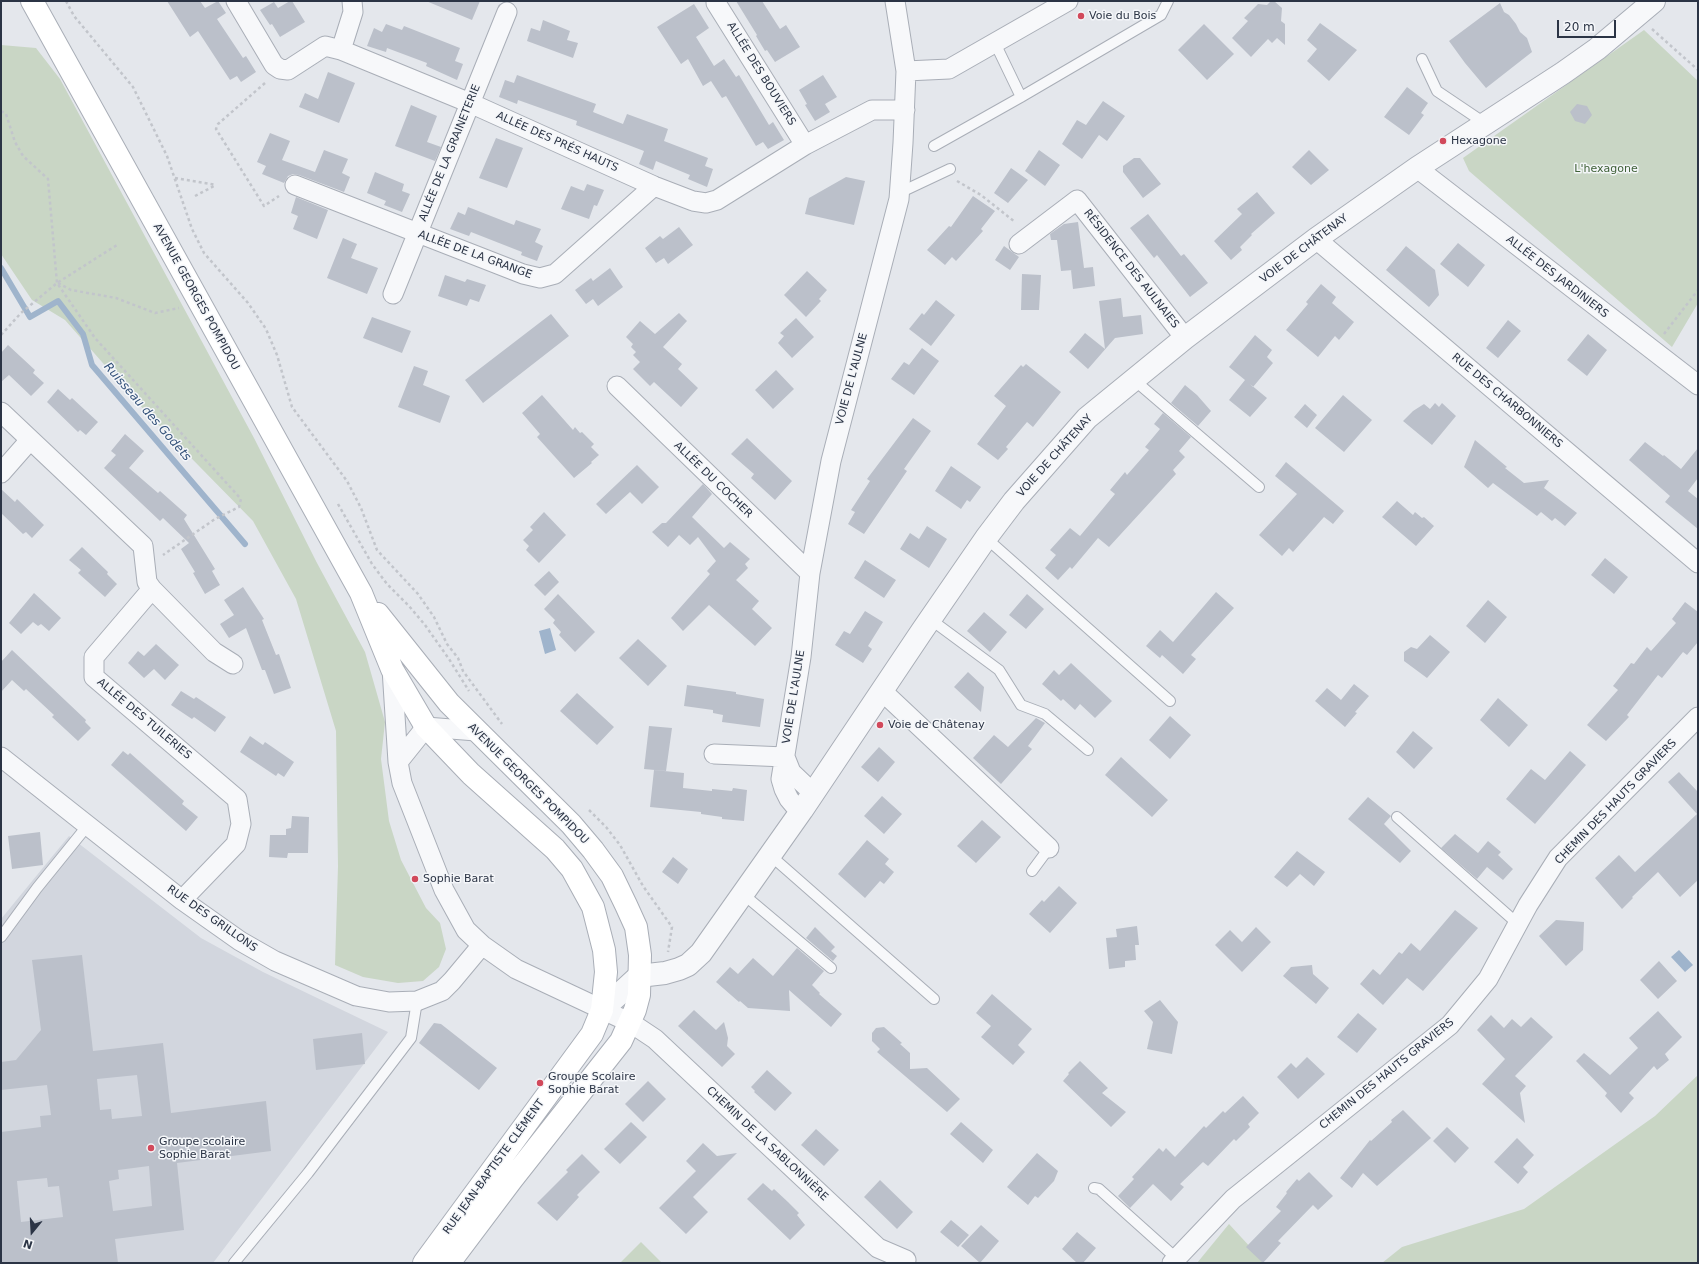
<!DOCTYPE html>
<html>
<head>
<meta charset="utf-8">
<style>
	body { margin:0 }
	#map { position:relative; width:1699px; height:1264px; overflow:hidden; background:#e4e7ec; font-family:"DejaVu Sans",sans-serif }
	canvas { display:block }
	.frame { position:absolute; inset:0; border:2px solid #2b3445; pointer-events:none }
	.north { position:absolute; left:12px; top:1212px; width:40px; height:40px; -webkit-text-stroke:3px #f4f6f9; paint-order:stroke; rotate:198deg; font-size:11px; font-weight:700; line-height:16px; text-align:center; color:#2b3445 }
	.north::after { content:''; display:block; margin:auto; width:14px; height:18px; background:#2b3445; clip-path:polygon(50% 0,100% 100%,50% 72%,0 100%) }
	.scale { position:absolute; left:1557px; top:20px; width:59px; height:18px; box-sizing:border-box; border:2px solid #2b3445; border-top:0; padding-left:5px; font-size:12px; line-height:14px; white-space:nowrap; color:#2b3445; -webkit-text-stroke:3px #f4f6f9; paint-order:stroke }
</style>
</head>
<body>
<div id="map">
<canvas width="1699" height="1264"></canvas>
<div class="frame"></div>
<div class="north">N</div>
<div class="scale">20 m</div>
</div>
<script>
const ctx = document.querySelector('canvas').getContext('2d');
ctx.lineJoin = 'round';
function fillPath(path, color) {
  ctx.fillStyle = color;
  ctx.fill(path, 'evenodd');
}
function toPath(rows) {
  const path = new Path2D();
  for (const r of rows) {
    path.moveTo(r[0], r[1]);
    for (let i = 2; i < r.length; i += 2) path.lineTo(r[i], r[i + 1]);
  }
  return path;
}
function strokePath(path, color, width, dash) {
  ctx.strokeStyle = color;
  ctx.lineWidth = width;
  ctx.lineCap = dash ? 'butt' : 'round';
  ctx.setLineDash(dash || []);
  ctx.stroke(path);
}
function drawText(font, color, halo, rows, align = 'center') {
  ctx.font = font + ' "DejaVu Sans",sans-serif';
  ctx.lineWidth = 3;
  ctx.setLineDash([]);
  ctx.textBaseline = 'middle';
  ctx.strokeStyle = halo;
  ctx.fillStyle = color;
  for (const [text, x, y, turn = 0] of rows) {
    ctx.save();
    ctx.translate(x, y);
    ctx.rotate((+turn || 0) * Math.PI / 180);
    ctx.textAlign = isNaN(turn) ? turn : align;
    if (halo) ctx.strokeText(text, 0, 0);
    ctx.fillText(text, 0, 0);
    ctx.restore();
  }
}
fillPath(toPath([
	[69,836,201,938,263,972,388,1032,213,1263,1,1263,1,919]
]), '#d2d6de');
fillPath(toPath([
	[1644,30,1698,81,1698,303,1672,347,1469,171,1463,158],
	[1,45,36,48,60,79,254,438,317,563,365,652,385,722,381,759,389,821,401,860,426,908,440,923,446,949,439,967,423,981,398,983,363,977,335,965,338,866,336,731,296,599,253,521,146,412,65,320,32,300,1,254],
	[1698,1075,1698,1263,1382,1263,1402,1247,1524,1209,1655,1116],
	[1229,1224,1265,1263,1197,1263],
	[641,1242,662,1263,620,1263]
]), '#c9d6c5');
fillPath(toPath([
	[550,628,556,650,545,654,539,631],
	[1679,950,1693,965,1685,972,1671,957]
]), '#9fb4cc');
strokePath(toPath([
	[1,268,30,317,58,301,83,334,92,365,245,544]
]), '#9fb4cc', 6);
fillPath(toPath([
	[167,1,200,1,205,8,218,1,226,13,217,19,243,58,246,56,256,72,241,82,237,76,230,80,198,31,190,37],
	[290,1,292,1,305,22,280,37,272,24,270,25,260,10,274,2,278,8],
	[426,1,480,1,472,20],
	[736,1,762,1,780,29,786,25,800,47,775,62,767,50,765,51,756,36,757,35],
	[1271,1,1274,1,1282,8,1281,21,1285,24,1285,45,1277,38,1272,43,1268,39,1251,57,1232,38,1248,21,1244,18,1258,4,1267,5],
	[1500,3,1504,12,1509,15,1516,24,1520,32,1527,38,1532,52,1486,88,1465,63,1449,41],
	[694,4,709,28,696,37,714,66,724,59,736,77,739,75,769,125,773,122,784,140,768,149,763,142,756,146,726,96,722,98,711,81,703,86,688,59,681,64,657,27],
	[543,20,570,31,567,40,578,43,573,58,527,41,531,28,540,31],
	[1320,23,1357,50,1329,81,1307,61,1317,49,1307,40],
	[386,24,402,30,404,26,460,48,455,61,463,64,457,80,426,66,427,63,387,48,386,52,367,46,374,28,382,32],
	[1204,24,1234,54,1207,80,1178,50],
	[328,72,355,83,339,123,299,107,305,93,318,99],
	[517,75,596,104,593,112,623,124,627,114,668,129,664,141,708,158,705,166,713,169,707,187,688,179,690,175,656,161,653,170,639,164,644,151,576,125,577,121,518,100,517,104,499,97,505,80,514,83],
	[823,75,837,97,825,104,830,112,815,121,805,105,807,104,799,90],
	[1407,87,1428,103,1421,113,1424,115,1409,135,1384,117],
	[1103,101,1125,116,1107,141,1099,135,1082,159,1062,144,1077,120,1086,125],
	[1577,104,1587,106,1592,115,1585,124,1575,121,1570,112],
	[411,105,437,116,427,142,441,147,435,161,395,146],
	[270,133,290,141,282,160,315,172,324,150,348,159,342,173,350,177,344,192,299,175,293,174,288,176,284,183,262,174,266,166,257,162],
	[496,138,523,148,507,188,479,178],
	[1039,150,1060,165,1045,186,1025,171],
	[1309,150,1329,170,1311,185,1292,167],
	[1134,158,1140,158,1161,184,1143,198,1123,172,1123,166],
	[1011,168,1028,180,1008,203,994,193],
	[375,172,404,184,402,191,410,194,402,212,384,205,386,201,367,193],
	[846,177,865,181,854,225,805,214,809,198],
	[587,184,604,190,597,206,594,205,589,219,561,209,571,186,584,191],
	[1257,192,1275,213,1251,234,1252,235,1240,247,1242,250,1231,260,1214,241,1242,214,1237,209],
	[973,196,995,211,981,229,983,231,956,261,952,257,945,265,927,250,949,226,951,227],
	[296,197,328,210,317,239,293,229,298,216,291,213],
	[468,207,514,225,516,220,541,229,535,242,543,246,537,261,521,255,522,252,471,232,469,236,450,229,458,212,465,215],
	[1148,214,1181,256,1184,254,1208,283,1190,297,1157,255,1154,258,1130,228],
	[1078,222,1084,268,1093,267,1095,286,1073,289,1071,270,1073,270,1061,271,1057,240,1051,240,1050,234,1064,224],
	[679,227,693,245,668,264,664,258,656,263,645,248,660,236,663,239],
	[343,238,357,244,351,258,378,268,367,294,327,278],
	[1458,243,1485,265,1468,287,1440,264],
	[1004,246,1019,257,1010,270,995,260],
	[1406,246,1435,270,1439,295,1429,307,1386,270],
	[610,268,623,287,598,306,593,299,586,304,575,290,591,278,593,281],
	[807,271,827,290,819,299,821,301,806,317,784,295],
	[1022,274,1041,275,1039,310,1021,310],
	[445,275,465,282,467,279,486,285,479,302,470,299,467,306,438,296],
	[1321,284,1336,297,1332,303,1354,322,1339,340,1335,336,1318,357,1286,330,1308,304,1306,302],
	[1121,298,1123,317,1141,315,1143,334,1115,338,1088,369,1069,352,1085,333,1105,349,1099,301],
	[936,300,955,315,931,346,909,329,922,313,924,315],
	[679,313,687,321,663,347,682,364,678,369,698,388,681,407,654,382,650,386,633,369,640,362,633,355,636,352,631,347,633,344,626,337,640,321,655,334],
	[551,314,569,336,483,403,465,380],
	[372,317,411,331,402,353,363,338],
	[796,318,814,337,792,358,778,343,784,336,780,333],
	[1508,320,1521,331,1498,358,1486,348],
	[1588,334,1607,350,1587,376,1567,360],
	[1255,335,1272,350,1267,357,1273,363,1253,387,1250,384,1267,398,1250,417,1229,400,1245,380,1229,367],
	[8,345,35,370,33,373,44,383,31,396,9,375,1,382,1,353],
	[922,348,939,361,914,395,891,379,904,362,909,365],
	[1026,364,1061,392,1033,427,1027,422,1006,447,1008,449,998,460,977,444,1006,406,994,396,1021,365,1023,367],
	[414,366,428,371,423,385,450,396,440,423,398,407],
	[776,370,794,389,773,409,755,390],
	[1185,385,1197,395,1211,411,1198,426,1171,403],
	[58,389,70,400,72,398,98,422,86,435,80,430,78,432,47,402],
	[542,395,573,430,575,427,580,433,582,432,594,444,591,447,599,455,591,462,592,463,574,478,537,437,540,434,522,413],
	[1343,395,1372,420,1344,452,1315,428],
	[1435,403,1439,407,1442,403,1456,416,1432,445,1403,421,1413,411,1424,404,1430,409],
	[1305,404,1317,415,1307,428,1294,417],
	[1163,413,1191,437,1179,451,1185,457,1173,470,1176,474,1109,547,1098,538,1072,569,1070,567,1058,580,1045,568,1056,555,1050,550,1070,528,1080,536,1115,494,1110,490,1125,472,1127,475,1149,450,1145,447,1160,429,1154,424],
	[913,418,931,431,904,469,907,471,864,534,848,524,855,512,851,510,870,481,867,479],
	[125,434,144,451,129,468,158,493,160,491,187,515,184,519,215,569,212,571,220,585,205,594,193,573,195,572,181,549,189,543,163,518,160,521,104,468,116,455,111,451],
	[747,438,792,481,775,500,751,478,754,474,731,454],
	[1475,440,1507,467,1505,468,1524,483,1549,480,1544,488,1577,513,1565,526,1555,518,1552,521,1541,512,1537,516,1493,483,1488,488,1464,467],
	[1645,442,1663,456,1664,455,1681,469,1698,448,1698,478,1688,491,1698,499,1698,529,1665,502,1670,496,1629,460],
	[1286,462,1344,511,1333,524,1324,517,1293,552,1289,548,1282,556,1259,535,1297,494,1275,476],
	[637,465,659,487,642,504,630,492,606,514,596,504],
	[951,466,981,487,970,502,967,500,961,509,935,491],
	[703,484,712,494,692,517,724,548,730,542,750,559,745,564,748,568,736,580,759,601,752,609,772,628,755,646,709,605,683,631,671,618,710,574,707,571,716,561,698,537,690,545,679,535,668,547,652,532,662,523,666,523],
	[1,489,15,502,17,499,44,525,32,538,26,532,23,534,1,513],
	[1397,501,1413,515,1415,512,1422,518,1424,517,1434,526,1416,546,1382,517],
	[544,512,566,535,539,563,526,550,529,546,523,540,533,530,530,527],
	[927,526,947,539,929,568,900,549,910,533,919,539],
	[82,547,108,572,107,574,117,584,105,597,78,573,81,570,69,560],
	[1605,558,1628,577,1614,594,1591,575],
	[865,560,896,580,884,598,854,578],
	[549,571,559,582,545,596,534,585],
	[243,587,264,619,262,620,276,655,279,654,291,688,274,694,265,670,262,670,246,628,229,638,220,624,234,615,224,600],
	[1216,592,1234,608,1191,655,1196,659,1183,674,1162,655,1160,658,1146,646,1160,630,1173,642],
	[34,593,61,618,49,631,41,624,38,626,33,622,21,634,9,623],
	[558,594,595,632,575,652,559,635,561,632,553,623,555,620,544,609],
	[1027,594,1044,609,1026,629,1009,615],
	[1488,600,1507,617,1485,643,1466,626],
	[1685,602,1698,612,1698,642,1687,655,1683,652,1662,678,1658,675,1627,715,1629,717,1606,741,1587,725,1618,690,1613,686,1631,663,1634,664,1647,647,1651,651,1676,623,1672,619],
	[865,611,883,622,868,646,872,649,863,663,835,645,844,631,850,634],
	[984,612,1007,632,990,652,967,631],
	[1430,635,1450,652,1427,678,1404,661,1404,652,1411,647,1417,649],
	[638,639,667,666,648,686,619,658],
	[156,644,179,665,165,680,154,669,144,678,128,663,138,651,144,656],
	[12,650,86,720,85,722,91,728,78,741,52,717,54,715,26,689,24,691,12,680,1,692,1,662],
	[1071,663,1112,701,1095,718,1080,704,1075,710,1063,699,1061,701,1042,684,1054,670,1059,675],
	[968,672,984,687,981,712,954,687],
	[1354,684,1369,696,1355,712,1357,713,1345,727,1315,701,1327,688,1341,700],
	[687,685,736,692,736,694,764,699,760,727,722,722,723,715,713,713,713,710,684,706],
	[181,691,194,699,196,697,226,717,215,732,194,717,192,719,171,705],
	[577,693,614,727,597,745,560,711],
	[1498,698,1528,725,1509,747,1480,720],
	[1170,716,1191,735,1170,759,1149,740],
	[1036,718,1045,723,1028,746,1032,749,1001,784,973,758,994,735,1008,747],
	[649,726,672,728,666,771,644,769],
	[1413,731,1433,748,1414,769,1396,752],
	[250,736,263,745,265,742,294,762,284,777,278,773,276,776,240,752],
	[879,747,895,762,878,782,861,767],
	[123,751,128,755,130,753,184,801,182,804,198,817,186,831,111,765],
	[1570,751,1586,765,1535,824,1506,799,1531,769,1545,780],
	[1121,757,1168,800,1152,817,1105,775],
	[654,770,684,773,683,788,712,791,712,789,732,791,733,788,747,790,744,821,722,819,722,817,701,814,701,812,650,807],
	[1679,772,1698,792,1698,880,1680,897,1658,872,1632,897,1633,898,1622,909,1595,878,1619,855,1635,872,1697,814,1668,782],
	[882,796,902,814,884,834,864,816],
	[1368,797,1391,816,1384,824,1411,851,1400,863,1348,819],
	[292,816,309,817,308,853,288,853,287,858,269,857,270,835,286,835,286,829,291,828],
	[982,820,1001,837,976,863,957,846],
	[40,832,43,865,12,869,8,836],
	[1455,834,1478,853,1488,841,1501,852,1498,855,1513,869,1503,880,1487,867,1477,879,1441,848],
	[867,840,889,859,885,864,894,872,884,884,880,881,865,898,838,874],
	[1297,851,1325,872,1314,886,1300,874,1287,887,1274,877],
	[673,857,688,869,678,884,662,872],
	[1059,886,1077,903,1050,933,1029,914,1042,900,1044,902],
	[1455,910,1478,928,1423,991,1407,978,1383,1005,1360,984,1373,969,1380,975,1399,952,1402,954,1411,943,1420,951],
	[1556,920,1584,922,1583,950,1566,966,1539,936],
	[1137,926,1139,945,1135,945,1136,960,1125,961,1125,967,1109,969,1106,938,1117,937,1116,929],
	[815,927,835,947,831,951,837,956,833,961,806,938],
	[1256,927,1271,942,1242,972,1215,945,1230,930,1242,942],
	[797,948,824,971,812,985,820,993,819,994,842,1014,831,1027,789,990,790,1011,748,1008,740,1001,739,1002,716,982,730,967,738,974,753,958,773,976],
	[82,955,93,1051,163,1043,171,1113,266,1101,271,1151,177,1163,184,1230,115,1239,118,1263,1,1263,1,1132,41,1127,40,1116,51,1115,47,1085,1,1090,1,1062,16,1060,41,1030,32,960],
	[137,1075,142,1116,112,1119,111,1109,100,1110,97,1079],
	[149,1166,152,1206,113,1211,109,1181,119,1179,118,1170],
	[47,1178,48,1187,59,1186,63,1217,21,1222,17,1181],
	[1659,961,1677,981,1658,999,1640,980],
	[1312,965,1313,974,1329,988,1316,1004,1283,976,1291,967],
	[992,994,1032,1029,1018,1045,1025,1052,1013,1065,981,1037,991,1026,976,1013],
	[1160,1000,1178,1022,1172,1054,1147,1049,1153,1022,1144,1011],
	[694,1010,716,1030,724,1022,728,1038,727,1046,735,1054,722,1067,678,1026],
	[1658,1011,1682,1037,1665,1054,1669,1060,1657,1070,1654,1066,1629,1093,1634,1098,1621,1113,1605,1096,1607,1093,1576,1061,1584,1053,1610,1075,1638,1048,1629,1038],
	[1358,1013,1377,1029,1357,1053,1337,1037],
	[1491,1015,1504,1028,1512,1019,1521,1027,1531,1017,1553,1037,1515,1076,1526,1086,1520,1093,1525,1123,1482,1084,1505,1059,1477,1030],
	[434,1023,441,1024,497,1068,479,1090,419,1043],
	[884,1027,902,1043,900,1044,910,1053,910,1069,927,1068,960,1099,947,1112,877,1052,880,1049,872,1041,872,1033,876,1028],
	[362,1033,365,1064,316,1070,313,1039],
	[1307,1057,1325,1074,1298,1099,1277,1077,1291,1063,1296,1068],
	[1080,1061,1108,1088,1102,1093,1126,1112,1111,1127,1063,1081,1069,1074,1068,1073],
	[767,1070,792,1093,775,1111,754,1092,755,1091,751,1087],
	[648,1081,666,1099,643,1122,625,1104],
	[1243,1096,1259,1113,1248,1124,1250,1127,1236,1141,1234,1139,1208,1166,1203,1162,1180,1184,1184,1187,1171,1201,1153,1184,1130,1208,1118,1196,1134,1179,1132,1177,1159,1148,1163,1152,1166,1148,1175,1157,1204,1126,1206,1128,1223,1111,1225,1113],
	[1403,1110,1431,1138,1377,1186,1363,1173,1352,1188,1340,1178,1370,1140,1371,1141,1392,1122,1391,1120],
	[631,1122,647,1137,620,1164,604,1149],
	[961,1122,993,1150,983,1163,950,1134],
	[1447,1127,1469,1148,1455,1163,1433,1141],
	[816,1129,839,1150,824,1166,801,1145],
	[1517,1138,1534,1155,1523,1167,1528,1172,1518,1184,1494,1162],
	[703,1143,717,1156,737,1153,693,1197,708,1212,686,1234,659,1208,696,1171,686,1161],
	[1037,1153,1058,1171,1054,1181,1038,1198,1035,1196,1028,1205,1007,1187],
	[582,1154,600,1172,577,1195,579,1197,557,1221,537,1203,568,1172,566,1170],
	[1309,1172,1333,1196,1318,1210,1313,1205,1278,1241,1281,1243,1263,1263,1246,1247,1281,1211,1276,1207,1287,1193,1286,1192,1297,1179,1299,1181],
	[880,1180,913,1212,897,1229,864,1197],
	[763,1183,772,1191,774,1189,788,1202,799,1213,797,1215,805,1225,790,1240,747,1199],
	[951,1220,969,1235,958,1247,940,1232],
	[981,1225,999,1241,980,1263,961,1246],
	[1077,1232,1096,1248,1083,1263,1077,1263,1062,1249]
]), '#bbc0ca');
const service = toPath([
	[995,43,1021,97],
	[1422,59,1437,91,1486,124],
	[934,146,1021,97,1161,15,1168,1],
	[899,193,950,169],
	[1133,379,1259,487],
	[986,538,1170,701],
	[930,619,999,670,1021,705,1045,714,1088,750],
	[1397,817,1518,924],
	[770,855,934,999],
	[1032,871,1049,848],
	[743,894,831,968],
	[1,937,37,888,88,825],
	[1094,1188,1099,1189,1176,1258],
	[234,1263,308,1173,411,1038,417,1001]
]);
const minor = toPath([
	[236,1,274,65,280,69,288,70,325,46,341,50,470,103,654,186,693,201,706,203,717,200,805,145,872,110,905,110],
	[716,3,805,145],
	[341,50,353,12,352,1],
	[906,71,949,69,1068,1],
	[1417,168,1698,385],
	[295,185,523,274,540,278,555,274,654,186],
	[1316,239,1698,563],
	[1019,244,1077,200,1185,338],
	[393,294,507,12],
	[617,386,810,573],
	[1,412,143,546,147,582,152,589,94,657,94,677,237,799,241,824,236,844,182,900],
	[1,473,30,440],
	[152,589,214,652,233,664],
	[392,669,398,762],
	[882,691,1049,848],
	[476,731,426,727,398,762,402,783,444,890,466,930,482,945,516,969,631,1023,655,1039,878,1248,906,1260,903,1263],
	[714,754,785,757],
	[1,757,182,900,240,941,275,961,356,996,389,1002,417,1001,442,991,452,981,482,945],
	[785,757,791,772,813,793],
	[802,810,794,805,789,799,784,789,781,779,801,657,810,573,831,461,899,199,903,143,906,71,895,1],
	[1172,1263,1233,1199,1450,1025,1488,979,1528,905,1558,858,1698,717]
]);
const tertiary = toPath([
	[602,1010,639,976,665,973,679,969,688,965,701,953,802,810,922,631,986,538,1014,501,1087,418,1185,338,1316,239,1417,168,1563,73,1597,49,1654,1]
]);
const secondary = toPath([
	[32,1,361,593,392,669,426,727,471,774,555,849,572,869,593,907,604,950,606,972,602,1010,592,1034,424,1263],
	[378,614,449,703,571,824,593,850,612,876,626,905,636,927,640,955,639,995,635,1010,621,1041,513,1178,449,1263]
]);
strokePath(service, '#a9aeb7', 12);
strokePath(minor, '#a9aeb7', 21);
strokePath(tertiary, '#a9aeb7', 24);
strokePath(secondary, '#a9aeb7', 24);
strokePath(toPath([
	[66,1,74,16,133,87,167,156,192,229,204,253,248,303,266,329,277,355,292,407,347,481,361,508,377,550,418,594,434,617,447,644,458,658,463,671,502,724],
	[1652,29,1698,70],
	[265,83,218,124,216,129,264,206,279,196],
	[1,111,6,114,15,142,23,156,48,179,57,283,95,338,241,499,239,507,215,519,163,555],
	[175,178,216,185],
	[957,181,981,195,1015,222],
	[195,196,216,185],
	[58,283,71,290,116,298,155,313,179,308],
	[1664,334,1698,290],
	[1,335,21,313,57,283,117,245],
	[338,504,372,564,387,584,409,606,425,625,449,659,469,691],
	[589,810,606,827,620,845,643,886,672,927,668,952]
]), '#c2c5cb', 2.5, [3, 3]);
strokePath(service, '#f7f8fa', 10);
strokePath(minor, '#f7f8fa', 19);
strokePath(tertiary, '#f7f8fa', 22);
strokePath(secondary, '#fff', 22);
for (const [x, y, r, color] of [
	[1081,16,4,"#d1495b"],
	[1443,141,4,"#d1495b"],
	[880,725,4,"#d1495b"],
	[415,879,4,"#d1495b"],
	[540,1083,4,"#d1495b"],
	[151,1148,4,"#d1495b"]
]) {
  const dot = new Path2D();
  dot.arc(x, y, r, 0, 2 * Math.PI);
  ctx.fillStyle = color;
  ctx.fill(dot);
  strokePath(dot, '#f4f6f9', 1.5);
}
drawText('11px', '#2b3445', '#f4f6f9', [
	["Voie du Bois",1089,16],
	["Hexagone",1451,141],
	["Voie de Châtenay",888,725],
	["Sophie Barat",423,879],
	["Groupe Scolaire",548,1077],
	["Sophie Barat",548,1090],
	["Groupe scolaire",159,1142],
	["Sophie Barat",159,1155]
], 'left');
drawText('11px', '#2b3445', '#f4f6f9', [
	["ALLÉE DES BOUVIERS",761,74,58],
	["ALLÉE DES PRÉS HAUTS",557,142,24],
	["ALLÉE DE LA GRAINETERIE",450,153,-68],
	["VOIE DE CHÂTENAY",1304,249,-37],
	["ALLÉE DE LA GRANGE",475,255,20],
	["RÉSIDENCE DES AULNAIES",1131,269,52],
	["ALLÉE DES JARDINIERS",1557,277,38],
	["AVENUE GEORGES POMPIDOU",196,297,61],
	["VOIE DE L'AULNE",852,379,-75],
	["RUE DES CHARBONNIERS",1507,401,40],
	["VOIE DE CHÂTENAY",1055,456,-48],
	["ALLÉE DU COCHER",713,480,44],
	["VOIE DE L'AULNE",794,697,-81],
	["ALLÉE DES TUILERIES",144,719,40],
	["AVENUE GEORGES POMPIDOU",528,784,45],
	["CHEMIN DES HAUTS GRAVIERS",1616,802,-46],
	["RUE DES GRILLONS",212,919,35],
	["CHEMIN DES HAUTS GRAVIERS",1387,1074,-39],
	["CHEMIN DE LA SABLONNIÈRE",767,1144,43],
	["RUE JEAN-BAPTISTE CLÉMENT",494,1167,-54]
]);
drawText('11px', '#3f6138', '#f4f6f9', [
	["L'hexagone",1606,169]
]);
drawText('italic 12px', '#34527a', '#f4f6f9', [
	["Ruisseau des Godets",147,412,49]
]);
</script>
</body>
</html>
